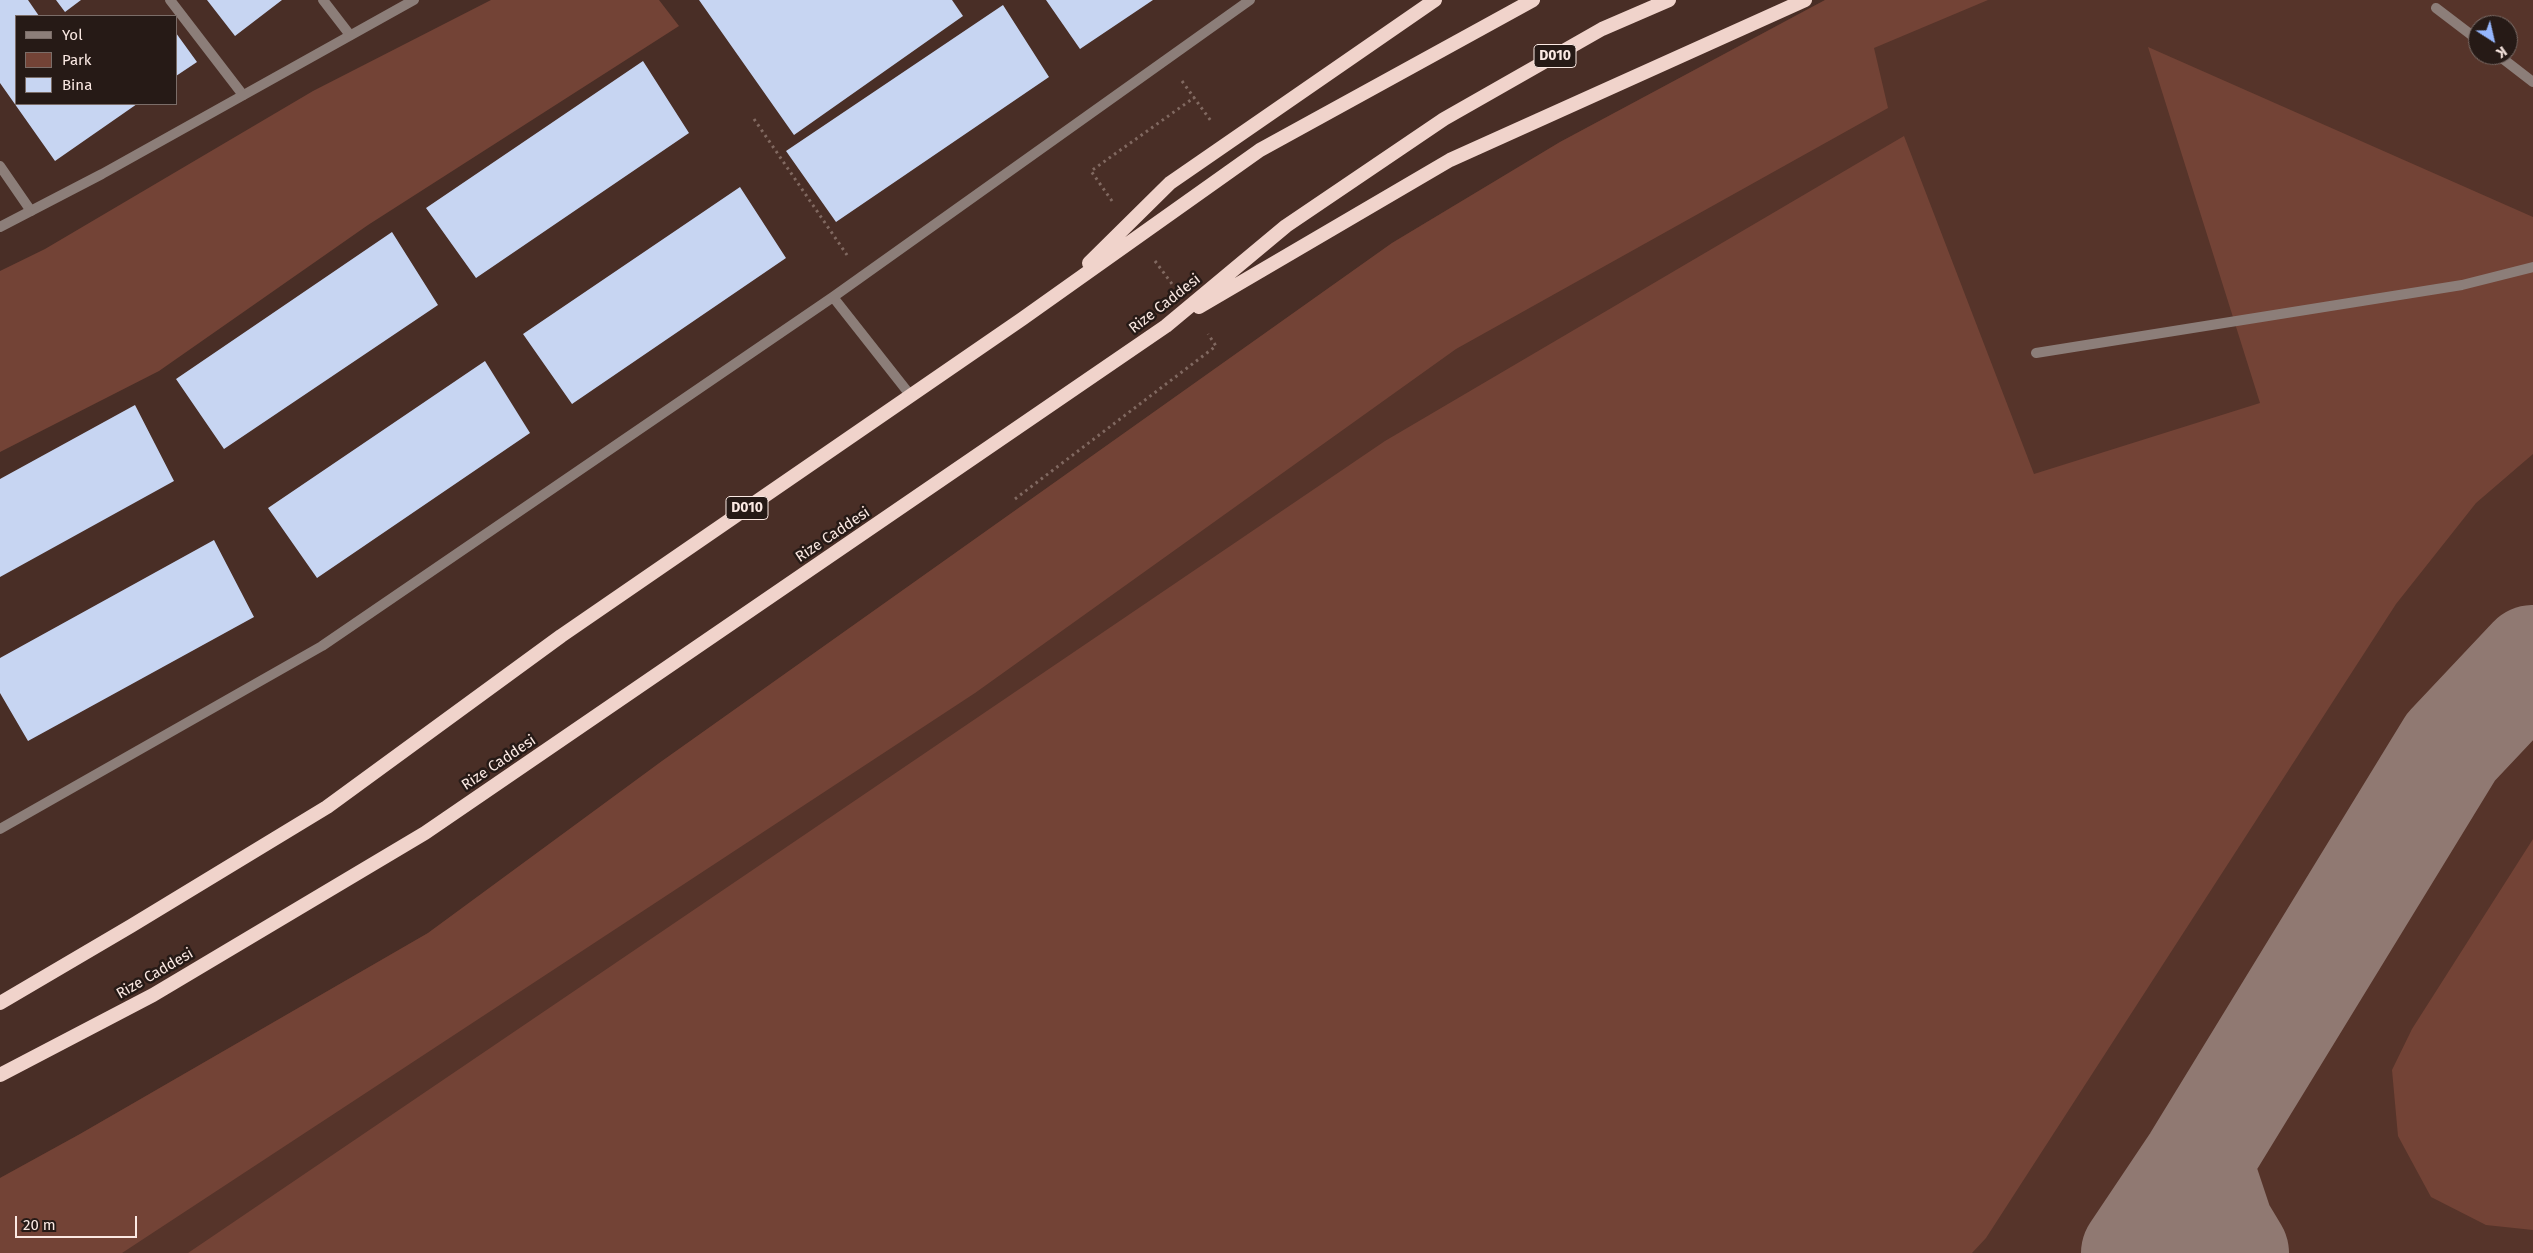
<!DOCTYPE html>
<html>
<head>
<meta charset="utf-8">
<style>
	body { margin:0 }
	#map { position:relative; width:2533px; height:1253px; overflow:hidden; background:#492e26; font-family:"Fira Sans",sans-serif }
	canvas { display:block }
	.legend { position:absolute; left:15px; top:15px; width:162px; height:90px; box-sizing:border-box; background:#261a16; border:1px solid #7b6d68; margin:0; padding:6px 9px; list-style:none; font-size:15px; color:#fbe9e3 }
	.legend li { display:flex; align-items:center; gap:10px; height:25px }
	.legend b { width:25px; border:1px solid #7b6d68 }
	.north { position:absolute; left:2468px; top:15px; width:50px; height:50px; box-sizing:border-box; background:#261a16; border:1px solid #7b6d68; border-radius:50%; rotate:145deg; font-size:14px; font-weight:700; line-height:20px; text-align:center; color:#fbe9e3 }
	.north::after { content:''; display:block; margin:auto; width:18px; height:22px; background:#95b6fd; clip-path:polygon(50% 0,100% 100%,50% 72%,0 100%) }
	.scale { position:absolute; left:15px; top:1216px; width:122px; height:22px; box-sizing:border-box; border:2px solid #fbe9e3; border-top:0; padding-left:6px; font-size:15px; line-height:18px; white-space:nowrap; color:#fbe9e3; -webkit-text-stroke:4px #261a16; paint-order:stroke }
</style>
</head>
<body>
<div id="map">
<canvas width="2533" height="1253"></canvas>
<ul class="legend">
<li><b style="height:6px;background:#8c7e79"></b>Yol</li>
<li><b style="height:14px;background:#734336"></b>Park</li>
<li><b style="height:14px;background:#c7d5f2"></b>Bina</li>
</ul>
<div class="north">K</div>
<div class="scale">20 m</div>
</div>
<script>
const ctx = document.querySelector('canvas').getContext('2d');
ctx.lineJoin = 'round';
function fillPath(path, color) {
  ctx.fillStyle = color;
  ctx.fill(path, 'evenodd');
}
function toPath(rows) {
  const path = new Path2D();
  for (const r of rows) {
    path.moveTo(r[0], r[1]);
    for (let i = 2; i < r.length; i += 2) path.lineTo(r[i], r[i + 1]);
  }
  return path;
}
function strokePath(path, color, width, dash) {
  ctx.strokeStyle = color;
  ctx.lineWidth = width;
  ctx.lineCap = dash ? 'butt' : 'round';
  ctx.setLineDash(dash || []);
  ctx.stroke(path);
}
function drawText(font, color, halo, rows, align = 'center') {
  ctx.font = font + ' "Fira Sans",sans-serif';
  ctx.lineWidth = 5;
  ctx.setLineDash([]);
  ctx.textBaseline = 'middle';
  ctx.strokeStyle = halo;
  ctx.fillStyle = color;
  for (const [text, x, y, turn = 0] of rows) {
    ctx.save();
    ctx.translate(x, y);
    ctx.rotate((+turn || 0) * Math.PI / 180);
    ctx.textAlign = isNaN(turn) ? turn : align;
    if (halo) ctx.strokeText(text, 0, 0);
    ctx.fillText(text, 0, 0);
    ctx.restore();
  }
}
fillPath(toPath([
	[1825,0,2533,0,2533,1253,0,1253,0,1178,80,1134,428,933,662,761,1392,243,1560,142],
	[2478,25,2508,25,2508,55,2478,55]
]), '#56342a');
fillPath(toPath([
	[491,0,659,0,679,26,368,225,159,371,0,452,0,271,45,249,313,91],
	[1825,0,1988,0,1874,48,1888,108,1456,349,975,693,122,1253,0,1253,0,1178,80,1134,428,933,662,761,1392,243,1560,142],
	[2148,47,2533,217,2533,454,2476,503,2396,604,1986,1238,1972,1253,188,1253,1385,441,1904,136,2034,474,2260,403],
	[2533,839,2533,1230,2486,1225,2431,1197,2398,1136,2392,1070,2412,1029]
]), '#734336');
strokePath(toPath([
	[2197,1162,2219,1228,2234,1253],
	[2136,1253,2197,1162,2451,747,2533,660]
]), '#907972', 110);
fillPath(toPath([
	[0,0,28,0,39,16,16,16,16,104,137,104,55,161,0,83],
	[56,0,81,0,65,12],
	[207,0,282,0,235,36],
	[699,0,952,0,963,16,794,135],
	[1046,0,1153,0,1080,49],
	[1003,5,1049,77,836,222,786,151],
	[176,33,197,62,176,76],
	[643,61,689,133,476,278,426,208],
	[740,187,786,258,572,404,523,334],
	[392,232,438,305,224,449,176,379],
	[485,361,530,433,317,578,268,508],
	[135,405,174,481,0,577,0,479],
	[214,540,254,617,28,741,0,693,0,658]
]), '#c7d5f2');
strokePath(toPath([
	[1182,81,1211,121],
	[754,119,847,255],
	[1112,201,1091,171,1195,97],
	[1155,261,1172,284],
	[1015,499,1216,346,1208,334]
]), '#816961', 3, [2.5, 4]);
strokePath(toPath([
	[2436,8,2478,40],
	[2498,55,2533,82],
	[833,297,911,396],
	[2036,353,2462,285,2533,267],
	[0,829,322,646,833,297,1250,0]
]), '#8c7e79', 10);
strokePath(toPath([
	[170,0,243,95],
	[323,0,350,35],
	[0,166,31,211]
]), '#8c7e79', 10);
strokePath(toPath([
	[0,227,102,174,414,0]
]), '#8c7e79', 10);
strokePath(toPath([
	[1089,263,1170,183,1435,0],
	[1199,307,1450,160,1805,0],
	[0,1003,131,926,327,807,561,636,1022,319,1260,150,1533,0],
	[0,1075,153,995,425,833,1166,326,1286,226,1444,119,1602,29,1669,0]
]), '#f0d3cb', 14);
for (const [x, y, w] of [
	[1555,56,42],
	[747,508,42]
]) {
  const box = new Path2D();
  box.roundRect(x - w / 2, y - 11.5, w, 23, 4);
  ctx.fillStyle = '#261a16';
  ctx.fill(box);
  strokePath(box, '#fbe9e3', 1);
}
drawText('bold 14px', '#fbe9e3', null, [
	["D010",1555,56],
	["D010",747,508]
]);
drawText('15px', '#fbe9e3', '#261a16', [
	["Rize Caddesi",1165,304,-38],
	["Rize Caddesi",833,535,-34],
	["Rize Caddesi",499,763,-34],
	["Rize Caddesi",155,974,-30]
]);
</script>
</body>
</html>
